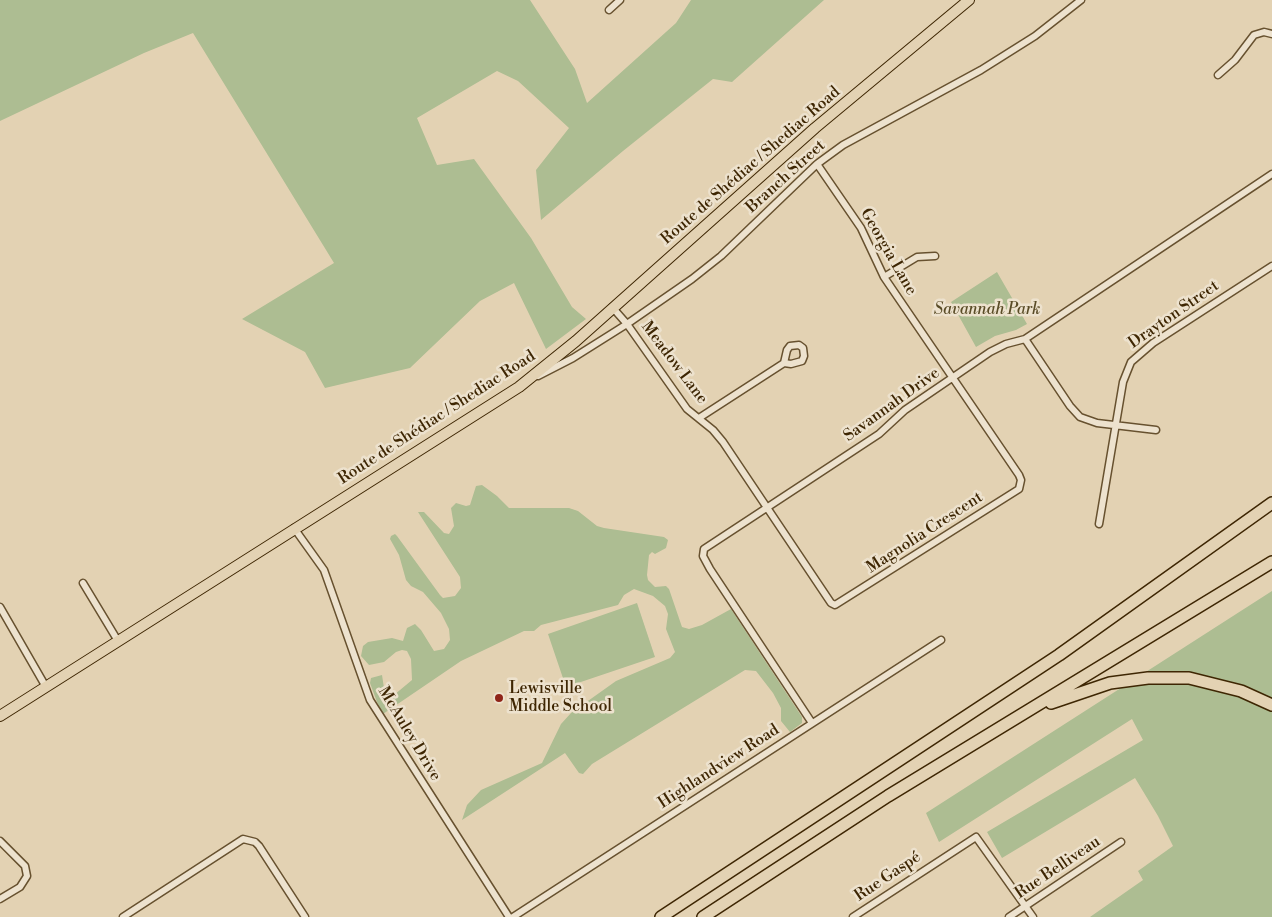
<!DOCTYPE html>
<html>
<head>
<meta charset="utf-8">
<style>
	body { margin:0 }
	canvas { display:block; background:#e3d2b3 }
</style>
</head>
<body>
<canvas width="1272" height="917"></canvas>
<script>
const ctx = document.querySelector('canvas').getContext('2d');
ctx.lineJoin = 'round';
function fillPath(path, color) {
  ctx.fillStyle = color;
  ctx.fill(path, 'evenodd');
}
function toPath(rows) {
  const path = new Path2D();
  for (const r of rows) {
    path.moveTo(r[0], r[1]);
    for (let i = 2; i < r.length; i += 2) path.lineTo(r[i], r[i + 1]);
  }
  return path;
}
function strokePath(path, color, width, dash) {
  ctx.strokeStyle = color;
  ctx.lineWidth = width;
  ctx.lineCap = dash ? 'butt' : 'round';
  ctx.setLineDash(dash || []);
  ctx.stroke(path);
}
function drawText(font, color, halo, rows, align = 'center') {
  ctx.font = font + ' "Libre Bodoni",serif';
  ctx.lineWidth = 5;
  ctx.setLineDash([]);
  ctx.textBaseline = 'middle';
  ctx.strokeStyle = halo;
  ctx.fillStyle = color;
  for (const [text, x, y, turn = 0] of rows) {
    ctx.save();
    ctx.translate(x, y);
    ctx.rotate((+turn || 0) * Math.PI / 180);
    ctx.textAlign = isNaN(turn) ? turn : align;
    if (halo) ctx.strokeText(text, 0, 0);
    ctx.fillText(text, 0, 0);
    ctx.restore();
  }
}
fillPath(toPath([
	[0,0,530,0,575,69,587,103,676,23,691,0,824,0,732,82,713,79,623,151,541,220,536,170,569,128,518,81,497,71,417,118,437,165,474,159,531,238,572,307,586,319,546,349,514,283,480,301,410,368,325,388,305,352,242,319,334,263,193,33,144,53,0,121],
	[997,272,1027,324,1016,330,995,336,976,347,951,302],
	[482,485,497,496,509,508,569,508,578,511,597,526,604,528,664,537,668,540,666,548,655,554,652,552,649,555,647,575,648,580,655,587,666,586,669,589,682,627,689,629,702,625,731,609,802,717,802,723,790,732,781,721,781,708,773,693,756,671,745,670,592,764,583,774,579,773,565,753,462,820,467,805,481,790,542,763,561,724,571,713,616,681,670,658,675,652,666,629,668,614,665,606,653,596,634,589,624,595,618,605,541,625,534,631,524,631,461,661,383,714,377,702,370,683,371,678,382,675,384,688,388,694,394,695,412,680,411,659,407,651,402,650,396,652,384,662,369,665,361,656,363,646,368,642,392,638,403,641,407,628,415,624,421,630,434,651,444,649,450,640,449,629,441,613,423,592,411,586,406,580,399,555,390,539,391,536,395,534,397,536,440,595,443,598,455,596,461,588,460,577,418,512,424,512,444,533,449,534,454,526,451,508,456,503,466,506,470,505,476,486],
	[1272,591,1272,917,1090,917,1143,880,1138,871,1173,846,1158,816,1135,778,1002,858,987,832,1143,740,1132,719,939,842,926,813],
	[637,603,655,657,566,687,548,634]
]), '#adbd92');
const minor = toPath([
	[609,10,620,0],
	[1218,75,1235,60,1254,35,1264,32,1272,34],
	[884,277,917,257,935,256],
	[612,307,627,324,687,409,713,430,723,442,831,603,835,605,1019,489,1021,480,1019,475,884,277,861,228,817,164],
	[1025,339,1070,406,1080,417,1097,423,1156,430],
	[538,376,573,358,627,324,692,279,721,256,817,164,843,145,981,70,1035,36,1081,0],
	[699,418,784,363,791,364,802,361,804,356,803,348,799,345,790,346,787,350,784,363],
	[1099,524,1123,382,1131,362,1153,343,1272,266],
	[294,528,324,570,370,700,509,917],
	[83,583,118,641],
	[0,607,46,687],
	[812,723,710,569,703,556,704,549,879,434,905,410,990,352,1006,344,1025,339,1272,174],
	[0,841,25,866,27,876,20,887,0,899],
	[123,917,243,839,255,842,259,846,305,917],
	[513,917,941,640],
	[853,917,976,837,1033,917],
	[1009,917,1121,842]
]);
const primary = toPath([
	[0,716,519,387,576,341,815,128,969,0]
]);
const motorway = toPath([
	[1051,703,1110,683,1148,678,1189,678,1241,691,1272,705],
	[661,917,1059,655,1272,503],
	[703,917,888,796,1272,562]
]);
strokePath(minor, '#67512f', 9);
strokePath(primary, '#3e2603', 12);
strokePath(motorway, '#3e2603', 14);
strokePath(minor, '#ede2ce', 6);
strokePath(primary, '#e3d2b3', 10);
strokePath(motorway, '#e3d2b3', 11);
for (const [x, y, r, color] of [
	[499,698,5,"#8f2418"]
]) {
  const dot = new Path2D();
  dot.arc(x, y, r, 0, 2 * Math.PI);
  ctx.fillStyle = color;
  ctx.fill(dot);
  strokePath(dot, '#ede2ce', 2);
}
drawText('16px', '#3e2603', '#ede2ce', [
	["Route de Shédiac / Shediac Road",751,166,-41],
	["Branch Street",786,177,-42],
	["Georgia Lane",888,252,60],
	["Drayton Street",1174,315,-35],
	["Meadow Lane",674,363,53],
	["Savannah Drive",892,405,-36],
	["Route de Shédiac / Shediac Road",437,418,-33],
	["Magnolia Crescent",925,533,-33],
	["McAuley Drive",409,734,59],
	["Highlandview Road",719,767,-33],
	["Rue Belliveau",1058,868,-34],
	["Rue Gaspé",888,877,-34]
]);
drawText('italic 16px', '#5a4c27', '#ede2ce', [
	["Savannah Park",987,310]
]);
drawText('16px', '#3e2603', '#ede2ce', [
	["Lewisville",509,689],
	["Middle School",509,707]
], 'left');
</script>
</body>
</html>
